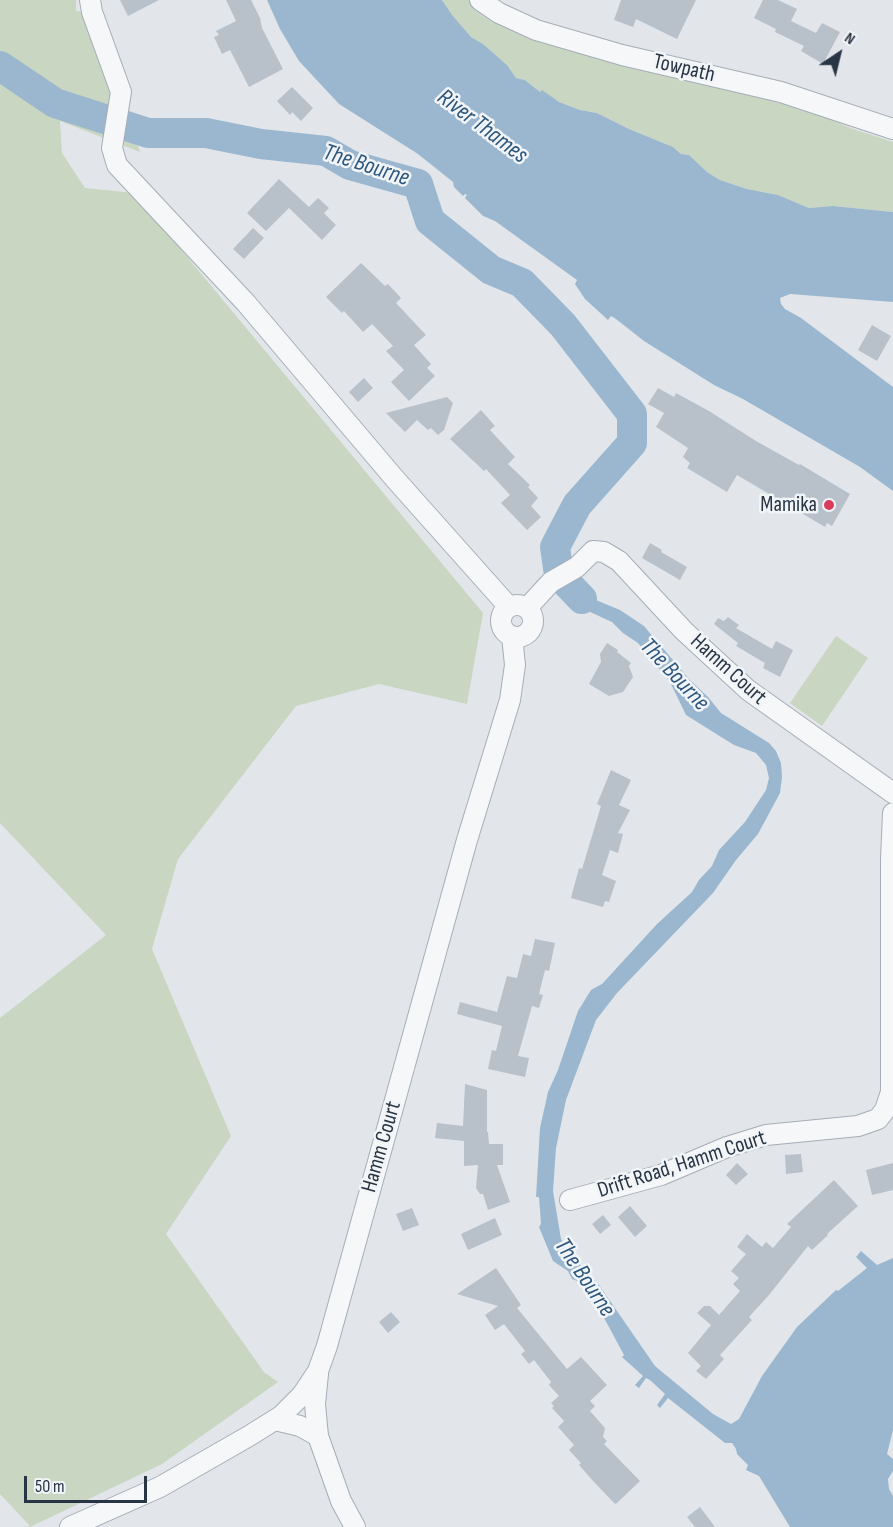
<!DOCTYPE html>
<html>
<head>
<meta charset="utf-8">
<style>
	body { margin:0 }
	#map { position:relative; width:893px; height:1527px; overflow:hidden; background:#e2e6eb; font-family:"Sofia Sans Condensed",sans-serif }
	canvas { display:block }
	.north { position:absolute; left:809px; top:24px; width:60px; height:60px; -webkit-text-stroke:4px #f2f5f8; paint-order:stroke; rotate:35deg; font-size:16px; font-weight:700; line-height:24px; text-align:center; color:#283545 }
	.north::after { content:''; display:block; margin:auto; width:21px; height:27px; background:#283545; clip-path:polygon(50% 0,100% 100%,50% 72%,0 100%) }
	.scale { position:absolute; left:24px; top:1476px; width:123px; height:27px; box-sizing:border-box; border:3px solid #283545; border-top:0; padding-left:8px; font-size:18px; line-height:21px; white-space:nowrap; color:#283545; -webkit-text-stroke:4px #f2f5f8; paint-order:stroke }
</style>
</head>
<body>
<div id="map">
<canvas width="893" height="1527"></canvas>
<div class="north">N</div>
<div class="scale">50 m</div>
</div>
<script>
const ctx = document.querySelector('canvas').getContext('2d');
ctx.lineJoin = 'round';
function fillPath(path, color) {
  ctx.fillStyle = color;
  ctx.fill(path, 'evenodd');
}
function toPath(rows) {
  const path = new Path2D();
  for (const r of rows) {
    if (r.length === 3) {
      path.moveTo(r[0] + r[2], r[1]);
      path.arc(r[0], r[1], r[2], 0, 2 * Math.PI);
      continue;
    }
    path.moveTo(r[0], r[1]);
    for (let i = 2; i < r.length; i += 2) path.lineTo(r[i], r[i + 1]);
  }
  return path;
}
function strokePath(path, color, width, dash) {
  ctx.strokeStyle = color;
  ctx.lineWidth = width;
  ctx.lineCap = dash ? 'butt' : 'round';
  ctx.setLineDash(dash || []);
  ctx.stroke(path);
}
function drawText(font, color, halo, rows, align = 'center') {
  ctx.font = font + ' "Sofia Sans Condensed",sans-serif';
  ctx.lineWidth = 5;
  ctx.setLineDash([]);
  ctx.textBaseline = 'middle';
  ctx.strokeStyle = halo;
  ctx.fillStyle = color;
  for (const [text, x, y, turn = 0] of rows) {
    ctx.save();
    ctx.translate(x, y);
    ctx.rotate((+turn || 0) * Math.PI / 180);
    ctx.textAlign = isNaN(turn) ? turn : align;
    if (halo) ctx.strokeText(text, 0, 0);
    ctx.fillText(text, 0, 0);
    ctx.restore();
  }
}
fillPath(toPath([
	[0,0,76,0,76,11,92,12,121,92,140,152,60,121,62,153,85,188,134,193,483,613,467,704,379,684,296,706,178,859,152,949,231,1136,166,1234,264,1372,278,1382,162,1464,30,1527,23,1527,30,1526,0,1494,0,1018,106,935,0,823],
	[442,0,476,0,563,46,694,82,809,110,853,129,893,142,893,212,833,206,809,208,778,195,747,189,720,180,707,172,689,155,681,154,673,147,629,129,597,113,580,110,559,102,540,92,525,80,516,78,507,65,483,44,471,37,452,16],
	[836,636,868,658,822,726,790,703]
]), '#c8d6c2');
fillPath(toPath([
	[267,0,442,0,452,15,471,37,483,44,507,65,516,78,525,80,540,92,542,90,559,102,580,110,597,113,629,129,673,147,681,154,689,155,707,172,720,180,747,189,778,195,809,208,833,206,893,212,893,302,790,294,780,298,781,304,785,309,801,318,893,387,893,491,860,467,743,399,714,385,644,341,616,319,611,316,608,320,585,299,575,284,577,280,495,221,483,216,465,198,467,195,465,194,463,196,454,187,453,182,418,154,339,104,299,61,280,29],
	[568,574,573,583,591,598,620,610,644,626,689,679,708,697,721,713,769,743,776,751,781,763,782,777,780,793,758,834,736,860,713,893,617,993,596,1020,566,1100,556,1148,553,1191,561,1239,568,1252,599,1285,655,1366,713,1414,731,1424,739,1419,762,1376,797,1327,836,1290,838,1291,867,1268,856,1257,861,1251,877,1265,893,1258,893,1430,887,1454,893,1459,893,1471,888,1479,889,1489,893,1496,893,1527,790,1527,759,1476,746,1470,748,1465,737,1454,736,1449,732,1443,725,1443,668,1398,660,1408,657,1405,665,1394,650,1380,646,1378,639,1388,635,1385,643,1376,622,1357,624,1355,603,1316,580,1282,572,1279,568,1271,553,1261,539,1227,541,1224,539,1197,536,1197,540,1128,548,1092,558,1070,578,1011,591,990,602,984,657,924,692,892,699,880,712,866,719,850,745,822,766,790,769,778,766,765,756,753,734,745,686,715,670,682,638,643,623,633,612,622,588,611,562,591,556,580]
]), '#9ab7cf');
strokePath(toPath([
	[0,66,55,103,148,133,206,133,261,144,326,151,350,165,418,184,430,221,491,270,522,283,563,325,632,414,632,443,577,505,555,547,559,575,582,599]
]), '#9ab7cf', 30);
fillPath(toPath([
	[120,0,159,0,128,16],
	[226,0,251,0,260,18,262,28,283,69,249,87,230,50,222,54,214,37,219,35,216,31,236,21],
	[621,0,696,0,677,39,636,19,633,27,614,20],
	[763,0,778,0,797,9,791,21,816,33,822,23,840,32,823,64,801,51,804,46,775,32,776,29,754,18],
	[292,87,313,108,301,121,292,112,290,115,277,101],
	[279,179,309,207,318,198,329,208,324,213,336,225,322,240,289,208,266,231,247,213],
	[253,228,264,238,244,259,233,249],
	[361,263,385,286,388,284,401,298,396,303,426,335,414,345,431,364,427,368,435,376,409,401,391,382,404,370,386,351,393,346,372,324,363,332,344,311,342,313,326,297],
	[872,325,891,336,877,361,858,350],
	[364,378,373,388,358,402,349,392],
	[658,388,674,397,676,393,709,411,756,441,799,465,800,464,850,494,832,526,827,523,825,527,737,475,727,492,687,468,690,463,683,457,688,448,656,427,664,413,648,404],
	[447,397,453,403,444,430,438,435,431,428,428,430,417,420,405,432,386,413],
	[481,410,495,426,490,430,515,457,508,464,530,485,528,487,538,498,531,506,541,517,527,530,501,503,510,495,486,469,484,471,450,439],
	[650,543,662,550,661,552,687,567,680,580,642,558],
	[728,617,739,625,736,628,772,649,776,641,793,650,780,677,763,668,765,663,736,646,738,643,714,624,718,618,724,621],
	[607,643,618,650,617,652,631,663,629,666,633,677,623,692,609,696,589,684,601,662,600,654],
	[611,770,631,780,619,805,630,810,618,833,623,834,618,853,610,850,602,875,616,881,609,902,605,901,603,907,571,898,579,868,582,869,601,806,597,804],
	[535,939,555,943,549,971,545,970,539,994,543,995,539,1008,532,1006,518,1056,529,1058,525,1077,488,1069,492,1050,496,1051,502,1026,457,1014,460,1002,497,1012,507,976,517,978,523,954,531,956],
	[465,1084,487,1090,487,1132,488,1132,489,1144,503,1144,503,1165,497,1165,510,1202,488,1210,483,1194,480,1194,476,1188,478,1165,464,1166,464,1141,435,1138,437,1123,463,1126],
	[801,1154,803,1172,786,1174,785,1155],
	[737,1163,748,1174,736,1185,726,1175],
	[893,1163,893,1190,872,1195,866,1170],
	[834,1180,858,1206,827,1234,828,1235,812,1250,808,1246,769,1295,749,1317,752,1320,720,1355,724,1359,706,1379,696,1371,701,1366,688,1353,711,1325,697,1313,704,1306,710,1306,719,1315,740,1291,733,1284,739,1278,731,1271,746,1254,737,1247,747,1234,762,1247,766,1242,773,1248,791,1227,787,1224],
	[630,1206,647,1226,635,1237,618,1217],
	[412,1208,419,1225,403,1231,396,1214],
	[603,1215,611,1225,600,1234,592,1224],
	[495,1218,502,1235,468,1250,461,1234],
	[496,1268,521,1305,517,1308,567,1369,581,1357,607,1385,590,1401,595,1406,590,1411,605,1428,603,1437,607,1441,604,1444,640,1481,617,1503,615,1504,594,1482,579,1465,581,1463,569,1450,574,1445,558,1427,564,1421,552,1408,554,1406,551,1403,559,1396,549,1385,551,1382,534,1360,529,1364,521,1354,525,1351,504,1324,495,1330,485,1315,498,1306,457,1294],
	[391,1312,400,1322,388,1333,379,1322],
	[700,1507,715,1527,695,1527,687,1517]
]), '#b8c0ca');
const minor = toPath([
	[90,0,92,12,121,92,112,148,117,165,246,303,395,479,509,607],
	[480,0,499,13,536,30,622,55,781,92,893,129],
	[517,621,16],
	[527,608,551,582,577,567,593,551,604,552,619,561,684,631,748,690,893,793],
	[570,1200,661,1175,727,1147,766,1135,858,1126,878,1119,885,1110,891,1092,891,860,893,813],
	[318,1374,315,1404,318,1436,341,1501,355,1527],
	[275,1420,300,1426,318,1436],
	[70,1527,160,1487,249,1436,281,1416,302,1395,318,1371,327,1346,467,840,510,700,515,665,512,636]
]);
strokePath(minor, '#a6adb6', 22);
strokePath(minor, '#f5f7f9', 20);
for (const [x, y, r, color] of [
	[829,505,6,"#db3c5e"]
]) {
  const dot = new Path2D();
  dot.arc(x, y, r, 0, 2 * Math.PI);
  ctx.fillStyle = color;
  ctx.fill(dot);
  strokePath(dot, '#f2f5f8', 2);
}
drawText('22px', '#283545', '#f2f5f8', [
	["Towpath",684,69,13],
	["Hamm Court",728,670,42],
	["Hamm Court",382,1147,-74],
	["Drift Road, Hamm Court",682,1165,-18]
]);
drawText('22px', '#283545', '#f2f5f8', [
	["Mamika",817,505]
], 'right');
drawText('italic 24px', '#2e577d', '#f2f5f8', [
	["River Thames",482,127,37],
	["The Bourne",366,166,18],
	["The Bourne",674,675,47],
	["The Bourne",584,1278,56]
]);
</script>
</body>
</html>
